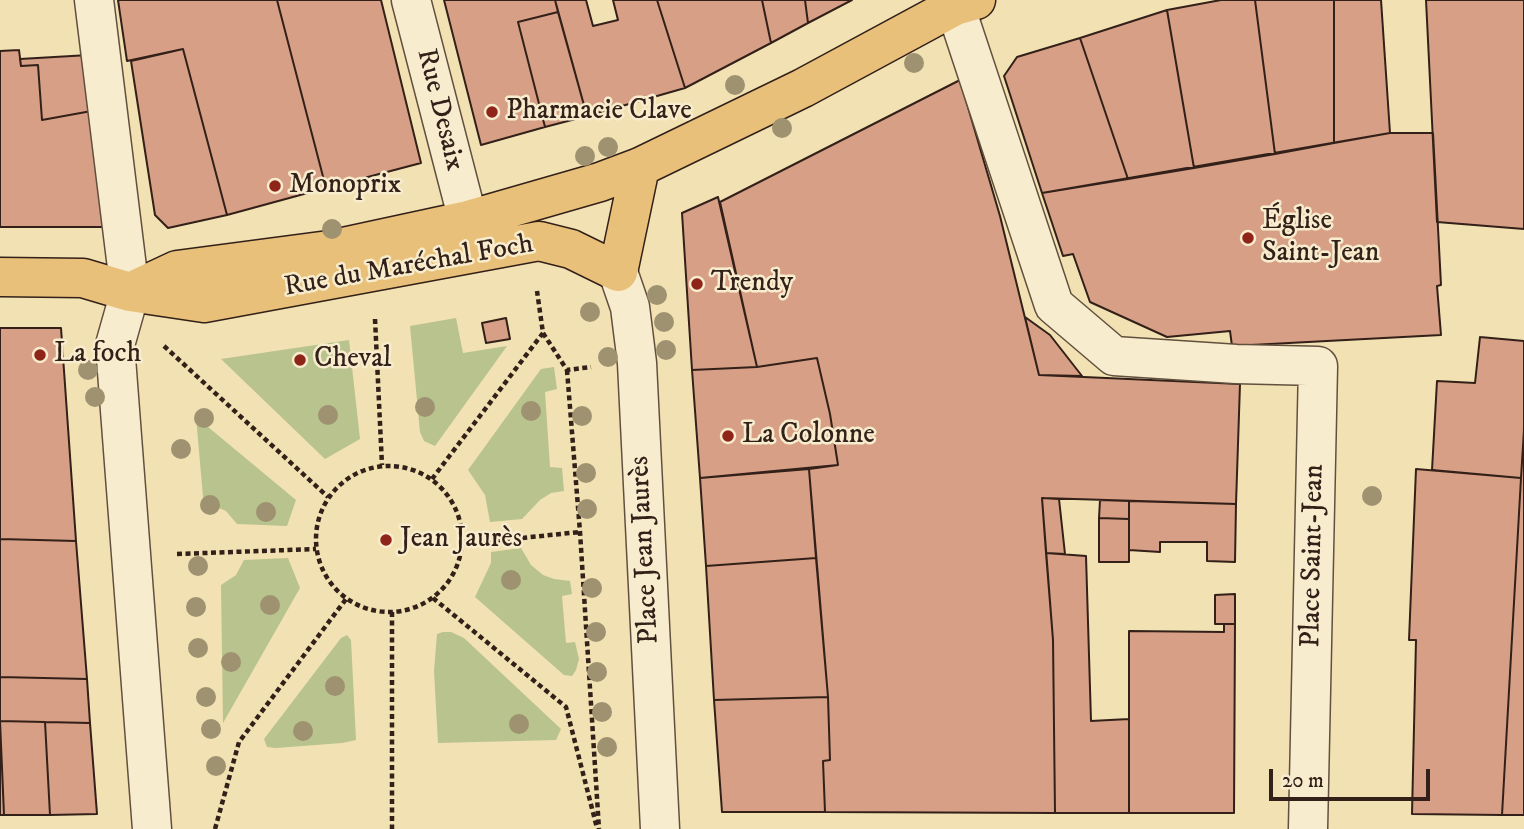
<!DOCTYPE html>
<html>
<head>
<meta charset="utf-8">
<style>
	body { margin:0 }
	#map { position:relative; width:1524px; height:829px; overflow:hidden; background:#f2e1b2; font-family:"IM FELL DW Pica",serif }
	canvas { display:block }
	.scale { position:absolute; left:1269px; top:769px; width:161px; height:32px; box-sizing:border-box; border:4px solid #322019; border-top:0; padding-left:9px; font-size:21px; line-height:24px; white-space:nowrap; color:#322019; -webkit-text-stroke:5px #f7eccd; paint-order:stroke }
</style>
</head>
<body>
<div id="map">
<canvas width="1524" height="829"></canvas>
<div class="scale">20 m</div>
</div>
<script>
const ctx = document.querySelector('canvas').getContext('2d');
ctx.lineJoin = 'round';
function fillPath(path, color) {
  ctx.fillStyle = color;
  ctx.fill(path, 'evenodd');
}
function toPath(rows) {
  const path = new Path2D();
  for (const r of rows) {
    if (r.length === 3) {
      path.moveTo(r[0] + r[2], r[1]);
      path.arc(r[0], r[1], r[2], 0, 2 * Math.PI);
      continue;
    }
    path.moveTo(r[0], r[1]);
    for (let i = 2; i < r.length; i += 2) path.lineTo(r[i], r[i + 1]);
  }
  return path;
}
function strokePath(path, color, width, dash) {
  ctx.strokeStyle = color;
  ctx.lineWidth = width;
  ctx.lineCap = dash ? 'butt' : 'round';
  ctx.setLineDash(dash || []);
  ctx.stroke(path);
}
function drawText(font, color, halo, rows, align = 'center') {
  ctx.font = font + ' "IM FELL DW Pica",serif';
  ctx.lineWidth = 5;
  ctx.setLineDash([]);
  ctx.textBaseline = 'middle';
  ctx.strokeStyle = halo;
  ctx.fillStyle = color;
  for (const [text, x, y, turn = 0] of rows) {
    ctx.save();
    ctx.translate(x, y);
    ctx.rotate((+turn || 0) * Math.PI / 180);
    ctx.textAlign = isNaN(turn) ? turn : align;
    if (halo) ctx.strokeText(text, 0, 0);
    ctx.fillText(text, 0, 0);
    ctx.restore();
  }
}
fillPath(toPath([
	[456,318,463,353,507,346,435,446,424,441,420,432,410,326],
	[349,340,360,439,325,459,221,359],
	[554,367,557,389,545,392,550,467,562,468,564,491,551,493,540,500,522,519,490,522,485,495,468,470,541,369],
	[196,417,296,500,287,526,237,524,226,511,219,508,204,508],
	[521,548,531,565,543,575,554,579,570,581,572,594,562,596,566,643,575,642,579,659,576,670,572,676,564,675,475,597,491,563,491,552],
	[288,558,300,588,223,723,221,585,236,575,244,560],
	[443,632,451,632,464,638,561,729,556,740,438,743,434,671,437,634],
	[347,635,351,640,356,740,342,743,276,748,267,747,264,739,341,638]
]), '#b8c38e');
const building = toPath([
	[118,0,277,0,326,188,227,215,183,49,127,61,118,0],
	[277,0,381,0,421,163,326,188,277,0],
	[444,0,555,0,558,12,518,22,545,127,481,145,444,0],
	[555,0,586,0,593,26,618,20,613,0,657,0,685,88,587,116,555,0],
	[657,0,762,0,771,43,685,88,657,0],
	[762,0,805,0,808,23,771,43,762,0],
	[805,0,852,0,808,23,805,0],
	[1221,0,1255,0,1275,154,1194,168,1167,10,1221,0],
	[1255,0,1334,0,1334,143,1275,154,1255,0],
	[1334,0,1381,0,1390,133,1334,143,1334,0],
	[1426,0,1524,0,1524,229,1437,222,1426,0],
	[1167,10,1194,168,1128,179,1080,38,1167,10],
	[558,12,587,116,545,127,518,22,558,12],
	[1080,38,1128,179,1042,193,1004,76,1017,57,1080,38],
	[183,49,227,215,168,228,155,215,131,61,183,49],
	[19,50,21,66,38,65,42,120,97,110,112,227,0,227,0,51,19,50],
	[89,55,97,110,42,120,38,65,21,66,20,59,89,55],
	[960,80,1000,216,1039,375,1240,384,1236,504,1042,498,1053,640,1055,813,825,812,823,761,830,760,828,697,809,469,838,465,830,414,817,358,757,367,720,202,960,80],
	[1390,133,1433,133,1441,285,1437,286,1441,335,1232,346,1230,331,1167,337,1090,302,1073,254,1063,256,1042,193,1390,133],
	[718,197,757,367,692,370,682,213,718,197],
	[1025,317,1050,335,1082,376,1039,375,1025,317],
	[506,318,510,339,486,343,482,323,506,318],
	[0,328,61,328,76,541,0,539,0,328],
	[1480,337,1524,341,1524,430,1521,478,1432,470,1437,381,1475,383,1480,337],
	[817,358,830,414,838,465,700,478,692,370,757,367,817,358],
	[1524,430,1524,815,1502,815,1521,478,1524,430],
	[809,469,816,558,706,566,700,478,809,469],
	[1416,469,1521,478,1502,815,1412,814,1416,640,1409,640,1416,469],
	[1042,498,1059,499,1065,554,1046,553,1042,498],
	[1100,500,1129,501,1129,519,1099,518,1100,500],
	[1129,501,1236,504,1235,562,1207,561,1207,542,1160,542,1160,552,1129,550,1129,501],
	[1099,518,1129,519,1129,562,1099,562,1099,518],
	[0,539,76,541,87,679,0,677,0,539],
	[1046,553,1086,556,1091,721,1129,719,1129,813,1055,813,1053,640,1046,553],
	[816,558,828,697,714,700,706,566,816,558],
	[1235,594,1235,624,1215,624,1215,595,1235,594],
	[1224,624,1235,624,1234,813,1129,813,1129,631,1224,632,1224,624],
	[0,677,87,679,90,723,0,721,0,677],
	[828,697,830,760,823,761,825,812,722,812,714,700,828,697],
	[0,721,4,815,0,815,0,721],
	[0,721,45,722,50,815,4,815,0,721],
	[45,722,90,723,97,814,50,815,45,722]
]);
fillPath(building, '#d79f85');
strokePath(building, '#322019', 2);
const minor = toPath([
	[94,0,130,292,115,345,152,829],
	[411,0,468,220],
	[955,6,1054,305,1114,356,1236,364,1318,366,1308,829],
	[618,272,630,307,637,363,660,829]
]);
const major = toPath([
	[0,277,83,278,130,292,204,303,539,241,571,249,618,272,640,167],
	[130,292,177,270,329,250,468,220,600,182,640,167,803,88,955,6,976,0]
]);
strokePath(minor, '#62503f', 41);
strokePath(major, '#322019', 41);
strokePath(toPath([
	[375,319,382,465],
	[543,333,567,370,591,367],
	[164,346,328,497],
	[567,370,580,532,599,829],
	[389,539,73],
	[432,479,543,333,537,291],
	[463,544,580,532],
	[177,554,316,549],
	[433,598,566,707,597,828],
	[392,612,392,829],
	[215,829,239,742,346,599]
]), '#322019', 4.5, [5, 3.5]);
strokePath(minor, '#f7eccd', 38);
strokePath(major, '#e9c079', 38);
ctx.fillStyle = '#9e9271';
for (const [x, y] of [
	[914,63],
	[735,85],
	[782,128],
	[608,147],
	[585,156],
	[332,229],
	[657,295],
	[590,312],
	[664,322],
	[666,350],
	[608,357],
	[88,370],
	[95,397],
	[425,407],
	[531,411],
	[328,415],
	[582,416],
	[204,418],
	[181,449],
	[586,473],
	[1372,496],
	[210,505],
	[587,509],
	[266,512],
	[198,566],
	[511,580],
	[592,588],
	[270,605],
	[196,607],
	[596,632],
	[198,648],
	[231,662],
	[597,672],
	[335,686],
	[206,697],
	[602,712],
	[519,724],
	[211,729],
	[303,731],
	[607,747],
	[216,766]
]) {
  ctx.beginPath();
  ctx.arc(x, y, 10, 0, 2 * Math.PI);
  ctx.fill();
}
for (const [x, y, r, color] of [
	[492,112,7,"#8f2418"],
	[275,186,7,"#8f2418"],
	[1248,238,7,"#8f2418"],
	[697,284,7,"#8f2418"],
	[40,355,7,"#8f2418"],
	[300,360,7,"#8f2418"],
	[728,436,7,"#8f2418"],
	[386,540,7,"#8f2418"]
]) {
  const dot = new Path2D();
  dot.arc(x, y, r, 0, 2 * Math.PI);
  ctx.fillStyle = color;
  ctx.fill(dot);
  strokePath(dot, '#f7eccd', 2.5);
}
drawText('28px', '#322019', '#f7eccd', [
	["Rue Desaix",439,110,76],
	["Rue du Maréchal Foch",409,267,-10],
	["Place Jean Jaurès",646,550,-93],
	["Place Saint-Jean",1314,556,-89]
]);
drawText('28px', '#322019', '#f7eccd', [
	["Pharmacie Clave",506,112],
	["Monoprix",289,186],
	["Église",1262,222],
	["Saint-Jean",1262,254],
	["Trendy",711,284],
	["La foch",54,355],
	["Cheval",314,360],
	["La Colonne",742,436],
	["Jean Jaurès",400,540]
], 'left');
</script>
</body>
</html>
